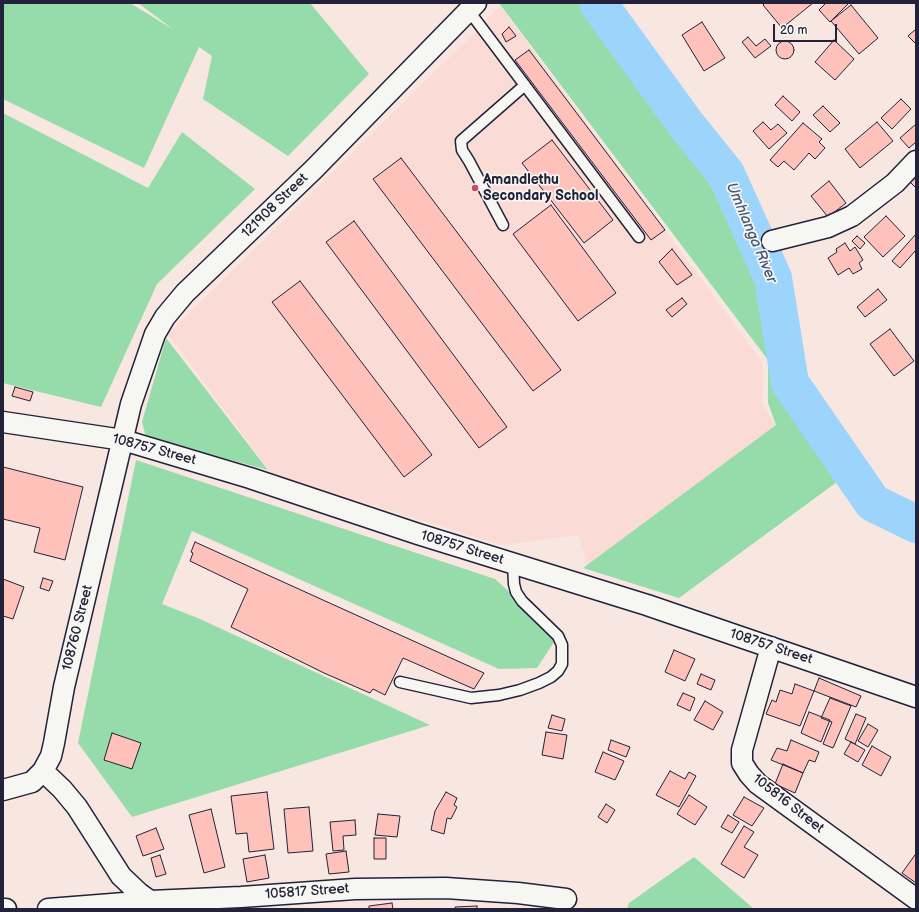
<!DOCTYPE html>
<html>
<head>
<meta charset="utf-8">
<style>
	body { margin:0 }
	#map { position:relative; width:919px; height:912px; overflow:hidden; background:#f8e6e1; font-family:"Balsamiq Sans",sans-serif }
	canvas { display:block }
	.frame { position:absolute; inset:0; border:4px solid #22223b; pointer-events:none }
	.scale { position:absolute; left:773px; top:24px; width:64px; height:18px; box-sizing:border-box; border:2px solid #22223b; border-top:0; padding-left:5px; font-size:12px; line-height:14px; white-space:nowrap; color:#22223b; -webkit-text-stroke:3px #f6f6f2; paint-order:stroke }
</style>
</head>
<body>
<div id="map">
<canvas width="919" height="912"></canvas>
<div class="frame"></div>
<div class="scale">20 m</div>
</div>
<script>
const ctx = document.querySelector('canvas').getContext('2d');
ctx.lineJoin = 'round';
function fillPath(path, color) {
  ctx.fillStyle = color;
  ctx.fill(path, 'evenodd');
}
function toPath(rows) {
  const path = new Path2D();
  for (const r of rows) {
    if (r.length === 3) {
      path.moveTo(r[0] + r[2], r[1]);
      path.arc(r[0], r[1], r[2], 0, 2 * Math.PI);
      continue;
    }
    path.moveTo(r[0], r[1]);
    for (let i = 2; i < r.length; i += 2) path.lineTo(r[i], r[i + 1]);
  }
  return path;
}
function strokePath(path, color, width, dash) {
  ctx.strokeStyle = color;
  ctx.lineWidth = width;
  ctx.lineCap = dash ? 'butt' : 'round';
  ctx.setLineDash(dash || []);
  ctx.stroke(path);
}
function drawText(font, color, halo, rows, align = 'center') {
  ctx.font = font + ' "Balsamiq Sans",sans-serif';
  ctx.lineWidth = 3.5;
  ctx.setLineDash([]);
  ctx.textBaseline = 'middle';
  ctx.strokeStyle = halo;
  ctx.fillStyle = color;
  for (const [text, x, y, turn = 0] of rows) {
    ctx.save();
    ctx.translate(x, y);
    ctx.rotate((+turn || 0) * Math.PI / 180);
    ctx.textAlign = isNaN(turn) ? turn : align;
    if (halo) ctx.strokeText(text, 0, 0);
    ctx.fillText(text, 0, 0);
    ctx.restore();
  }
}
fillPath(toPath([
	[500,6,763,363,762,404,776,426,587,565,579,535,501,545,272,474,168,334,466,41]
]), '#fadbd5');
fillPath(toPath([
	[3,3,130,3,174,30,138,3,310,3,369,74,288,156,203,99,212,56,199,47,144,168,3,99],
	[499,3,584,3,721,179,766,280,783,386,845,476,679,598,583,568,776,425,768,403,768,360],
	[3,113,148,188,182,132,255,189,157,284,101,407,3,383],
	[166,338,268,470,146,437,142,422],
	[136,460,495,579,558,636,537,668,499,669,192,531,162,604,200,619,430,725,132,817,78,743],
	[694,857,754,909,627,909,629,903]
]), '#95dcaa');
strokePath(toPath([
	[598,3,685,123,726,174,773,278,790,383,873,503,916,524]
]), '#9dd4fc', 38);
const building = toPath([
	[765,3,813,3,782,28,763,5,765,3],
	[826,3,849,3,830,22,819,10,826,3],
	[851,5,878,38,859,54,831,21,851,5],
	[702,22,725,58,704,71,682,35,702,22],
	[509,27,516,36,506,42,502,34,509,27],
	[916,29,916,44,908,36,916,29],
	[748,37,756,46,765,39,771,46,755,58,742,42,748,37],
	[834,40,854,59,835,80,815,62,834,40],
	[785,50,9],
	[529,50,665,230,651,240,515,60,529,50],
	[783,96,800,112,792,121,775,105,783,96],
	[901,99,911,109,892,129,881,118,901,99],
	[823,106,840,123,830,132,813,115,823,106],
	[763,122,771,130,778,124,787,133,769,149,753,131,763,122],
	[877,122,893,141,860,168,845,149,877,122],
	[803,123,822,139,819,142,825,148,815,159,809,153,794,170,784,161,778,167,770,160,803,123],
	[916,124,916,142,909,148,900,138,916,124],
	[552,140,613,220,584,243,522,163,552,140],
	[401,158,561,370,533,391,373,179,401,158],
	[916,175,916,188,910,182,916,175],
	[829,181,846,203,828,217,811,196,829,181],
	[551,205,616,293,578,321,513,234,551,205],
	[886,216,905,236,883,257,864,237,886,216],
	[354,221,507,427,479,448,326,242,354,221],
	[916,234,916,250,900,268,892,261,916,234],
	[857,236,865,243,860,249,852,241,857,236],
	[845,243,850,251,855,247,863,260,859,263,862,269,853,274,849,268,838,275,828,258,837,252,836,249,845,243],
	[672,249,692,275,677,285,659,262,672,249],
	[300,281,432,455,404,477,272,302,300,281],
	[878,289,887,300,865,317,857,307,878,289],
	[682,298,687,304,672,317,666,310,682,298],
	[890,329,914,361,894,376,870,344,890,329],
	[15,387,33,392,30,401,12,396,15,387],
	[3,467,83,487,65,560,34,552,40,528,3,519,3,467],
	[195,542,484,673,474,689,403,658,385,695,373,689,370,693,324,673,231,627,248,589,190,561,193,553,191,552,195,542],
	[43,578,53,581,49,591,40,588,43,578],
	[3,579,24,587,13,619,3,616,3,579],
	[674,650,695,659,685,681,665,672,674,650],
	[701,674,715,680,711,690,697,684,701,674],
	[819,678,861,696,856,707,814,691,819,678],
	[795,684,814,691,800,726,766,714,772,700,776,702,780,690,792,694,795,684],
	[683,693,695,698,690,711,677,705,683,693],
	[830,698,851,706,833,748,823,744,832,722,821,718,830,698],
	[705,701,723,712,713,730,694,720,705,701],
	[809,712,830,720,821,742,801,733,809,712],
	[856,714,866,718,855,744,845,739,856,714],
	[552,715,565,719,562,731,548,728,552,715],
	[868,724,878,730,868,747,858,741,868,724],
	[546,732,567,735,563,759,542,755,546,732],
	[112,733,141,743,132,769,104,760,112,733],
	[611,740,630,747,626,757,608,750,611,740],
	[791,740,819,752,815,762,809,760,803,773,771,760,777,748,787,751,791,740],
	[851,742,865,750,858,762,844,754,851,742],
	[872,746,891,757,881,776,862,765,872,746],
	[603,752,624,761,615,780,595,772,603,752],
	[783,764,803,773,795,793,775,784,783,764],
	[670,771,685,779,689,772,696,776,679,807,656,795,670,771],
	[267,792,274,849,249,852,247,833,236,834,231,796,267,792],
	[446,792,457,798,454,805,457,807,451,819,447,818,444,834,431,830,435,811,446,792],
	[689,795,707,807,695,825,677,814,689,795],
	[744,797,764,808,752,826,733,815,744,797],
	[606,804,615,810,607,823,598,817,606,804],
	[309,807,313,851,288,853,284,809,309,807],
	[211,809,225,867,204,873,189,815,211,809],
	[378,814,400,816,397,837,375,835,378,814],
	[728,815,739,822,732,833,721,827,728,815],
	[355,820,356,835,343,836,344,850,333,851,330,822,355,820],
	[744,826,754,832,744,847,758,855,744,878,721,864,744,826],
	[156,828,164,849,143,856,136,836,156,828],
	[374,838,386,838,386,859,374,859,374,838],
	[346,851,349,872,329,874,326,854,346,851],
	[160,855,166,874,156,877,151,858,160,855],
	[265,855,269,878,247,882,243,859,265,855],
	[915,855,916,855,916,883,902,873,915,855],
	[392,903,393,909,369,909,369,906,392,903],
	[477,906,477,909,455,909,455,907,477,906]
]);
fillPath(building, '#fec2ba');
strokePath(building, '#22223b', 1);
const lane = toPath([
	[469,11,639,237],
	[503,225,469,161,462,150,461,141,525,85],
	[400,682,471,698,499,695,520,690,539,683,551,677,558,671,562,664,562,645,558,636,522,601,516,592,514,584,513,563]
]);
const street = toPath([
	[772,241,828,227,852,216,895,183,916,161],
	[3,422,123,440,250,478,418,534,647,605,916,697],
	[771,647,742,750,742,763,749,774,758,784,916,899],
	[43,771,62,789,77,807,121,876,139,893,150,901],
	[3,790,32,782,43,771,51,756,54,743,64,687,131,404,155,334,165,317,185,293,314,169,476,3],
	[3,909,6,909],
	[48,909,150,901,241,897,355,889,446,888,518,893,566,899]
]);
strokePath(lane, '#22223b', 13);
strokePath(street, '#22223b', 23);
strokePath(lane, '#f6f6f2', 10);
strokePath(street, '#f6f6f2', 20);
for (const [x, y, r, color] of [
	[475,188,4,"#d1495b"]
]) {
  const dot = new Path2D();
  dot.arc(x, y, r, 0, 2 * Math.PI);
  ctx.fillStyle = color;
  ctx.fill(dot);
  strokePath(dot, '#f6f6f2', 1.5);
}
drawText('bold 14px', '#22223b', '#f6f6f2', [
	["Amandlethu",483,180],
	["Secondary School",483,196]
], 'left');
drawText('14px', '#22223b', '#f6f6f2', [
	["121908 Street",275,206,-44],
	["108757 Street",154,450,15],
	["108757 Street",462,548,17],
	["108760 Street",78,628,-76],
	["108757 Street",771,647,18],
	["105816 Street",788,804,38],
	["105817 Street",307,892,-4]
]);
drawText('italic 15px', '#475775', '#f6f6f2', [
	["Umhlanga River",751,233,67]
]);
</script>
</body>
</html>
